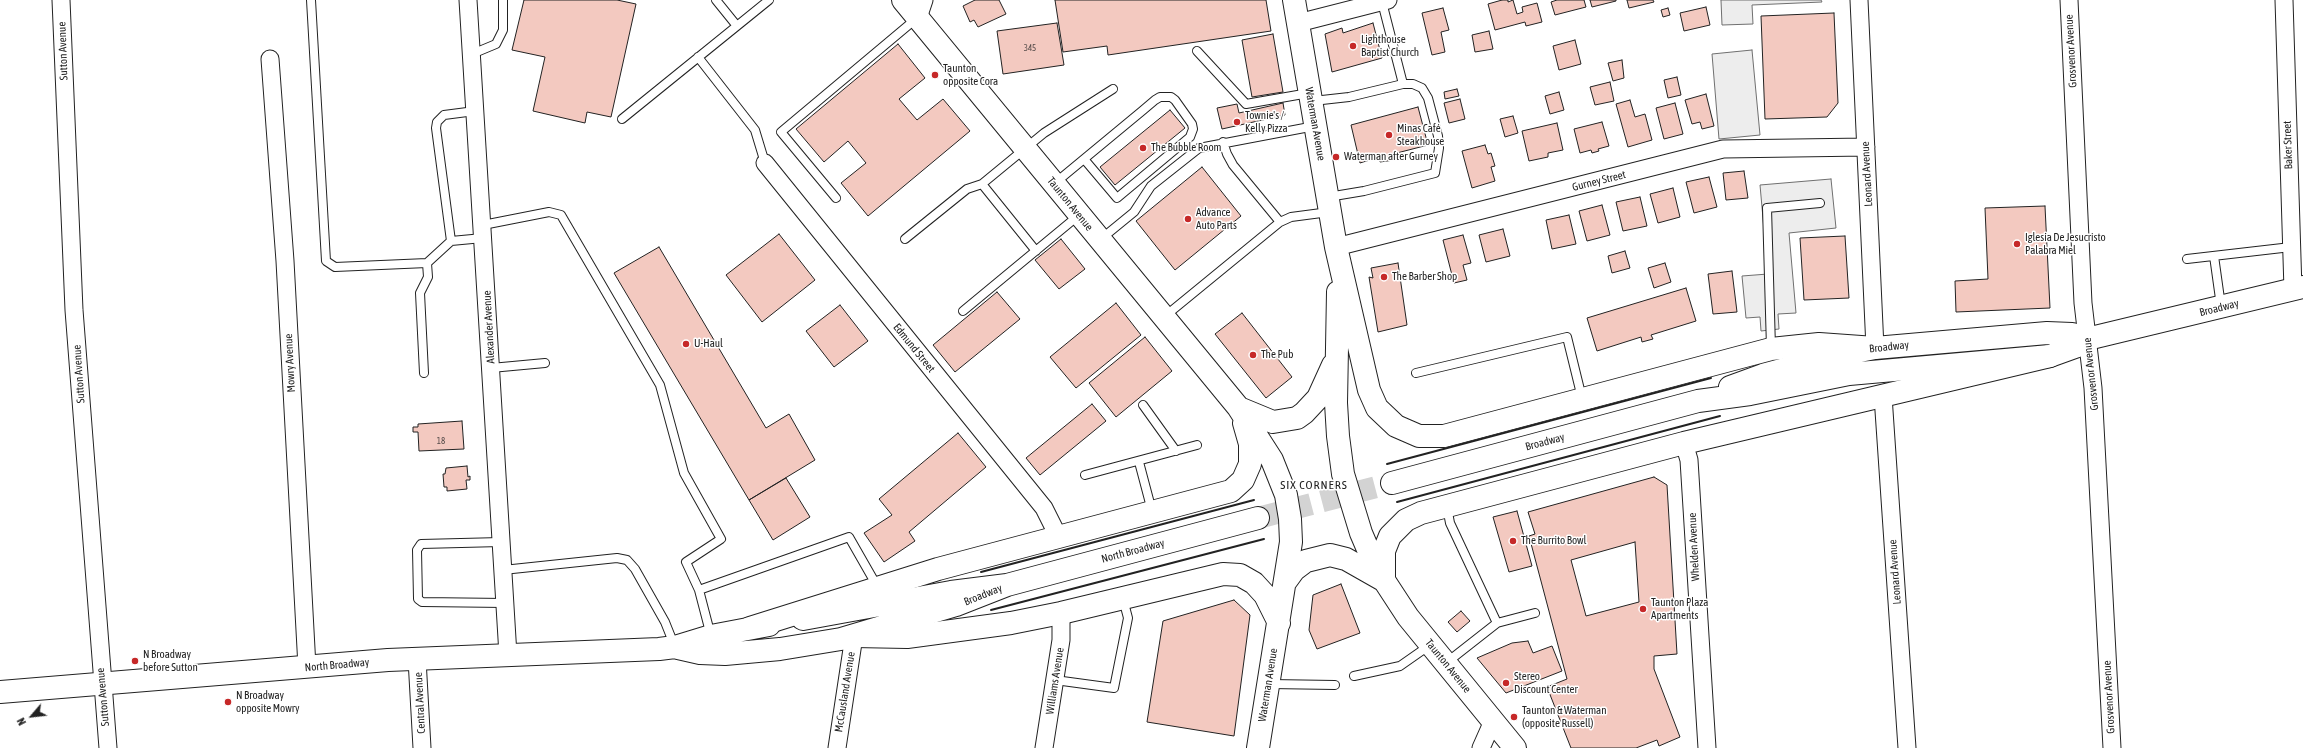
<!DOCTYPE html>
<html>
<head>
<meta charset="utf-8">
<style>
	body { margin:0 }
	#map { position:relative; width:2303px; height:748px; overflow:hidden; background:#fff; font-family:"Asap Condensed",sans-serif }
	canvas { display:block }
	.north { position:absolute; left:12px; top:696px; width:40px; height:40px; -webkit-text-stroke:3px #fff; paint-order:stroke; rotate:242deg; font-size:11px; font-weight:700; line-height:16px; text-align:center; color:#222 }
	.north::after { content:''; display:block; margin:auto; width:14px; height:18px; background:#222; clip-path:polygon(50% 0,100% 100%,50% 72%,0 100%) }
</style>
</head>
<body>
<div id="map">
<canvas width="2303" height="748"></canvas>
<div class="north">N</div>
</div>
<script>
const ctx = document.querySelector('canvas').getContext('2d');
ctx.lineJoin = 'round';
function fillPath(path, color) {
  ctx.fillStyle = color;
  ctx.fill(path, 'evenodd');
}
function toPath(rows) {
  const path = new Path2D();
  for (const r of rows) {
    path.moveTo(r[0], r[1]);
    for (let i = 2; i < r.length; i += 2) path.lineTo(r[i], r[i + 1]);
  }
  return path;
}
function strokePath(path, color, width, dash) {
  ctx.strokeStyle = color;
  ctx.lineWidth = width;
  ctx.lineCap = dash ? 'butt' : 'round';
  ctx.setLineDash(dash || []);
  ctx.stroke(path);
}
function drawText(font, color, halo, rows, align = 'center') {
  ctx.font = font + ' "Asap Condensed",sans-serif';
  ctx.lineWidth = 3;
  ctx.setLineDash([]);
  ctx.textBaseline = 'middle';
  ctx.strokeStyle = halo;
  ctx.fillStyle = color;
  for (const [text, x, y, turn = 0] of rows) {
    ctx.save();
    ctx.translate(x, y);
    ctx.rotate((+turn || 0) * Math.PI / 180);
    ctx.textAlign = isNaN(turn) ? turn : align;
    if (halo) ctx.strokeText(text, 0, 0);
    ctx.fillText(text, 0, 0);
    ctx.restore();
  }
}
const parking = toPath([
	[1721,0,1821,0,1822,2,1752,5,1753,24,1722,25,1721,0],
	[1752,50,1760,135,1719,139,1712,54,1752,50],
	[1831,179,1836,228,1789,233,1796,313,1778,314,1779,329,1761,331,1760,317,1746,318,1742,276,1768,274,1760,185,1831,179]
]);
fillPath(parking, '#ededed');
strokePath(parking, '#6f6f6f', 1);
const building = toPath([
	[524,0,617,0,636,4,611,117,587,112,585,123,533,111,545,57,512,50,524,0],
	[975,0,999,0,1006,14,978,27,974,20,970,22,963,6,975,0],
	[1055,0,1266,0,1271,31,1108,55,1107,46,1063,52,1055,0],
	[1502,0,1508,0,1508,2,1513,0,1517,14,1523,12,1522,7,1537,3,1542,22,1526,26,1525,22,1495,30,1488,4,1502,0],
	[1584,0,1586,7,1555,15,1551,2,1557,0,1584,0],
	[1590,0,1616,0,1616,1,1592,7,1590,0],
	[1627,0,1653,0,1654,2,1629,8,1627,0],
	[1706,7,1710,25,1684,31,1680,13,1706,7],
	[1443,8,1449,30,1441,32,1445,52,1432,55,1422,13,1443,8],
	[1668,8,1670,15,1663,17,1661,10,1668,8],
	[1834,13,1838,103,1827,117,1765,119,1761,16,1834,13],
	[1057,23,1064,65,1003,74,997,31,1057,23],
	[1373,23,1382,58,1332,72,1325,34,1342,28,1343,33,1373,23],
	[1489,31,1493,49,1475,52,1472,35,1489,31],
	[1273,34,1283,92,1252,97,1242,40,1273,34],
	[1575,40,1581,64,1559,70,1553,46,1575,40],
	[898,44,925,78,899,99,917,120,943,99,970,131,868,216,841,183,866,163,848,141,824,162,796,129,898,44],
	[1622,60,1624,78,1613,81,1608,63,1622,60],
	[1677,77,1681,95,1668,98,1664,80,1677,77],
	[1610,82,1614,101,1595,105,1590,87,1610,82],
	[1457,89,1459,96,1445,99,1444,92,1457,89],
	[1559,92,1564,110,1550,114,1545,96,1559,92],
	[1706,94,1714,126,1702,129,1700,122,1692,124,1685,100,1706,94],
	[1460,99,1465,119,1449,123,1444,103,1460,99],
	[1630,100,1635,117,1645,114,1652,140,1628,147,1616,104,1630,100],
	[1283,103,1285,115,1222,129,1217,108,1237,104,1239,113,1283,103],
	[1675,103,1683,134,1664,139,1656,108,1675,103],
	[1418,107,1428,145,1393,154,1394,160,1380,162,1379,157,1360,163,1351,125,1418,107],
	[1170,110,1185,128,1115,185,1100,167,1170,110],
	[1513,116,1518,133,1505,137,1500,119,1513,116],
	[1602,122,1609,146,1598,149,1599,151,1592,153,1591,150,1580,153,1574,129,1602,122],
	[1557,123,1563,150,1548,153,1548,157,1529,161,1522,131,1557,123],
	[1485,145,1488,154,1491,153,1495,166,1491,167,1495,181,1472,188,1462,151,1485,145],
	[1202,167,1241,216,1175,270,1136,221,1202,167],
	[1744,171,1748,198,1726,200,1723,173,1744,171],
	[1709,177,1717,207,1694,213,1686,182,1709,177],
	[1673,188,1680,217,1658,223,1650,194,1673,188],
	[1640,197,1647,226,1623,231,1616,202,1640,197],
	[1602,205,1610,235,1587,241,1579,211,1602,205],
	[2045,206,2050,308,1956,312,1955,281,1988,279,1985,208,2045,206],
	[1569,215,1576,244,1552,249,1546,220,1569,215],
	[1503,229,1510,256,1486,262,1479,235,1503,229],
	[779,234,815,280,762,322,726,275,779,234],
	[1463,235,1471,263,1463,265,1467,280,1454,283,1443,240,1463,235],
	[1845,236,1849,298,1804,300,1800,238,1845,236],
	[1061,239,1085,269,1059,289,1035,260,1061,239],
	[659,247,766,428,789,414,815,460,749,500,614,273,659,247],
	[1625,251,1630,268,1612,273,1608,256,1625,251],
	[1398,263,1407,325,1378,332,1369,277,1373,278,1371,268,1398,263],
	[1665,263,1671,282,1654,288,1648,268,1665,263],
	[1732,271,1737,312,1713,314,1708,274,1732,271],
	[1686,288,1696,321,1651,335,1653,339,1642,342,1641,337,1597,351,1587,318,1686,288],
	[997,292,1020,319,955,372,933,345,997,292],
	[1116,303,1141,335,1076,388,1050,357,1116,303],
	[840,305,868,341,834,367,806,331,840,305],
	[1242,313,1292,377,1266,398,1215,334,1242,313],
	[1145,337,1172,371,1116,417,1089,383,1145,337],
	[1092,404,1106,421,1040,475,1026,458,1092,404],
	[462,421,464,449,419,451,418,432,413,432,413,427,418,427,418,424,462,421],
	[958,433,986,467,909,532,915,541,884,562,864,533,892,515,879,499,958,433],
	[467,466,468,477,470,476,470,480,466,480,467,489,447,491,447,487,444,487,443,474,445,474,446,468,467,466],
	[1654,477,1667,485,1677,654,1654,656,1654,669,1680,737,1659,746,1657,740,1636,748,1571,748,1547,687,1567,679,1529,536,1535,534,1528,512,1654,477],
	[1635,542,1639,602,1586,616,1571,560,1635,542],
	[786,478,810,517,773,540,749,500,786,478],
	[1517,511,1532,566,1509,572,1493,517,1517,511],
	[1341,584,1360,633,1317,649,1309,630,1313,595,1341,584],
	[1234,600,1250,615,1234,736,1147,722,1163,621,1234,600],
	[1461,611,1470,621,1457,632,1448,622,1461,611],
	[1528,641,1533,653,1552,646,1562,671,1506,693,1477,658,1512,643,1528,641]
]);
fillPath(building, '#f3c9c0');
strokePath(building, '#222', 1);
strokePath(toPath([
	[1258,518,1392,483]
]), '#d3d3d3', 22, [22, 11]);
const service = toPath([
	[311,0,326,261,335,267,427,263,451,241,483,238],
	[716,0,737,26],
	[1382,2,1403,84],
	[1197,51,1246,104,1309,93],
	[472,54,496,44,503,30,503,0],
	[698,57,755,130,765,163],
	[1313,101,1349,97,1403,84,1413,84,1422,88,1428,98,1438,136,1439,148,1435,173,1364,191,1328,197],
	[622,119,769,0],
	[1223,142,1227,154,1233,165,1280,222],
	[1055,183,1142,111,1155,100,1160,97,1171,97,1175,100,1192,124,1193,129,1190,137,1117,198,1084,159],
	[836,198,781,132,917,18],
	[483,225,549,212,561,215,660,385,684,473,721,539,686,562,699,590,711,636],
	[905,239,967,189,982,184],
	[1101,239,1134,212,1151,186,1199,148,1315,126],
	[451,241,436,128,437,122,444,115,475,111],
	[1036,251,982,184,1044,133,1113,89],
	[2214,256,2221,306],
	[2187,259,2291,247],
	[963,311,1079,215],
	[1164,317,1280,222,1291,217,1329,212],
	[1771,348,1767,208,1820,203],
	[491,368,545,363],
	[424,373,420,293,428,277,427,263],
	[1416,373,1567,337,1582,398],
	[1143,405,1176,451],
	[1139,462,1152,511],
	[1085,475,1197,445],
	[501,542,421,544,417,550,418,599,422,602,505,603],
	[503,570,617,558,627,560,635,569,665,622,675,647],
	[699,590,849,537,877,586],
	[1497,623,1535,613],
	[1446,663,1497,623,1450,523,1447,507],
	[1354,676,1400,666,1430,645],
	[1055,680,1114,688,1128,618,1123,599],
	[1270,684,1335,685]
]);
const minor = toPath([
	[61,0,74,310,108,748],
	[468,0,508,655],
	[1859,0,1875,348],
	[2069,0,2083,303,2093,388,2112,748],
	[2284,0,2293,290],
	[918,18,924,0],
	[1298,23,1388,0],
	[270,59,285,261,307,667],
	[765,163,1044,508,1058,536],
	[1336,247,1723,149,1866,147],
	[1883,396,1907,748],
	[1684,443,1689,460,1707,748],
	[417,659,422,748],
	[837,748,854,636],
	[1044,748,1061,640,1061,613],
	[1481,748,1493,721]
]);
const secondary = toPath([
	[1730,387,1763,375,1834,356,1875,348,2047,333,2072,334,2087,339],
	[1392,483,1698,401,1750,394,1849,374,2050,356,2075,347,2087,339,2303,287],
	[803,619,951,592,1007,585],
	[678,648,700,653,725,654,780,649,841,639,956,605,1007,585,1258,518],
	[0,692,388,660,659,649,675,647,711,636,769,625]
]);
const trunk = toPath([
	[903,0,1238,407,1272,460,1286,495,1290,519,1291,542,1258,748],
	[1294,0,1336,247,1369,390,1377,408,1396,426,1419,436,1444,436,1771,349,1819,344,1875,348],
	[1338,292,1336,403,1338,436,1343,474,1361,533,1376,568,1408,617,1515,748],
	[1239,408,1273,422,1297,418,1304,413,1318,398,1333,365],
	[1286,581,1294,570,1306,561,1330,555,1346,559,1383,580],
	[1384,581,1384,551,1390,536,1406,520,1421,513,1684,443,2050,356],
	[750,628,938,569,1231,491,1243,480,1250,464,1250,444,1244,423],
	[854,636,907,637,1011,623,1061,613,1223,574,1240,575,1254,583,1265,595,1279,623]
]);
strokePath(service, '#222', 10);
strokePath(minor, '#222', 19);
strokePath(secondary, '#222', 24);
strokePath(trunk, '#222', 24);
strokePath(service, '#fff', 8);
strokePath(minor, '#fff', 17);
strokePath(secondary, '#fff', 22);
strokePath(trunk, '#fff', 22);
strokePath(toPath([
	[1387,464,1711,378],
	[1397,502,1720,416],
	[981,572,1254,500],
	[991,610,1264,539]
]), '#222', 2);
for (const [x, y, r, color] of [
	[1353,46,4,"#c62828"],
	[935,75,4,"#c62828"],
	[1237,122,4,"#c62828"],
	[1389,135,4,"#c62828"],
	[1143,148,4,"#c62828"],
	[1336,157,4,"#c62828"],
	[1188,219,4,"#c62828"],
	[2017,244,4,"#c62828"],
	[1384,277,4,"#c62828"],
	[686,344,4,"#c62828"],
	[1253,355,4,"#c62828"],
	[1513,541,4,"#c62828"],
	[1643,609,4,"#c62828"],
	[135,661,4,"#c62828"],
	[1506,683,4,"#c62828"],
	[228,702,4,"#c62828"],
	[1514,717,4,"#c62828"]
]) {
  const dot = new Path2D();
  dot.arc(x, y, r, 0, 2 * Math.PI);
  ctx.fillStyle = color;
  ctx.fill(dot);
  strokePath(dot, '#fff', 1.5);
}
drawText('9px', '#564c4a', null, [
	["345",1030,48],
	["18",441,441]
]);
drawText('11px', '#222', '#fff', [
	["Lighthouse",1361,40],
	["Baptist Church",1361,53],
	["Taunton",943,69],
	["opposite Cora",943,82],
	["Townie's /",1245,116],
	["Kelly Pizza",1245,129],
	["Minas Café",1397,129],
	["Steakhouse",1397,142],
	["The Bubble Room",1151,148],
	["Waterman after Gurney",1344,157],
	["Advance",1196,213],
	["Auto Parts",1196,226],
	["Iglesia De Jesucristo",2025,238],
	["Palabra Miel",2025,251],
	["The Barber Shop",1392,277],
	["U-Haul",694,344],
	["The Pub",1261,355],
	["The Burrito Bowl",1521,541],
	["Taunton Plaza",1651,603],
	["Apartments",1651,616],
	["N Broadway",143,655],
	["before Sutton",143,668],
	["Stereo",1514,677],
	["Discount Center",1514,690],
	["N Broadway",236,696],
	["opposite Mowry",236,709],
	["Taunton & Waterman",1522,711],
	["(opposite Russell)",1522,724]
], 'left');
drawText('11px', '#222', '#fff', [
	["Sutton Avenue",63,51,-92],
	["Grosvenor Avenue",2071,51,-93],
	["Waterman Avenue",1315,124,80],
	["Baker Street",2288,145,-92],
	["Leonard Avenue",1867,174,-93],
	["Gurney Street",1599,181,-14],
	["Taunton Avenue",1070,204,51],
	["Broadway",2219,308,-14],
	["Alexander Avenue",489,327,-93],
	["Broadway",1889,347,-6],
	["Edmund Street",914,348,51],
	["Mowry Avenue",290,363,-93],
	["Sutton Avenue",79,374,-94],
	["Grosvenor Avenue",2091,374,-96],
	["Broadway",1545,442,-15],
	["Whelden Avenue",1694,547,-93],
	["North Broadway",1133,551,-15],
	["Leonard Avenue",1895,572,-94],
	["Broadway",983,595,-22],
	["North Broadway",337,665,-5],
	["Taunton Avenue",1448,666,51],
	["Williams Avenue",1055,681,-81],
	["Waterman Avenue",1268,685,-81],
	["McCausland Avenue",845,692,-81],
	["Sutton Avenue",103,697,-95],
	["Grosvenor Avenue",2109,697,-93],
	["Central Avenue",420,703,-93]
]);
ctx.letterSpacing = '1px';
drawText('12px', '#222', '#fff', [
	["SIX CORNERS",1314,485]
]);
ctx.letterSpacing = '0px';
</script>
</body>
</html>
